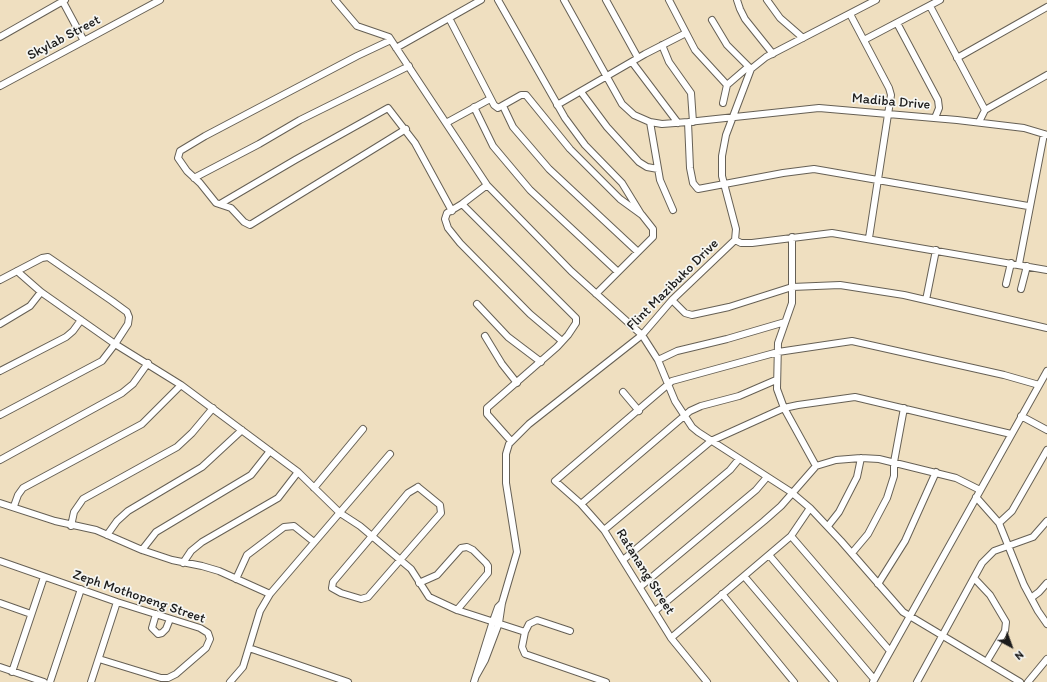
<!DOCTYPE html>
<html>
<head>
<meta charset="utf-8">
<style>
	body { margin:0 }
	#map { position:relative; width:1047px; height:682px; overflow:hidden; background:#efdfc0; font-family:Itim,sans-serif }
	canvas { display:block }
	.north { position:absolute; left:991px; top:626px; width:40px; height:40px; -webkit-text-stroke:3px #f6f6f2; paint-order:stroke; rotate:139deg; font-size:11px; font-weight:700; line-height:16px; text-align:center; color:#1c1c1c }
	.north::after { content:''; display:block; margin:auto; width:14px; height:18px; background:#1c1c1c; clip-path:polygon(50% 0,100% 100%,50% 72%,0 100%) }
</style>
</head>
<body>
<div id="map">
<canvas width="1047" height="682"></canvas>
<div class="north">N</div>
</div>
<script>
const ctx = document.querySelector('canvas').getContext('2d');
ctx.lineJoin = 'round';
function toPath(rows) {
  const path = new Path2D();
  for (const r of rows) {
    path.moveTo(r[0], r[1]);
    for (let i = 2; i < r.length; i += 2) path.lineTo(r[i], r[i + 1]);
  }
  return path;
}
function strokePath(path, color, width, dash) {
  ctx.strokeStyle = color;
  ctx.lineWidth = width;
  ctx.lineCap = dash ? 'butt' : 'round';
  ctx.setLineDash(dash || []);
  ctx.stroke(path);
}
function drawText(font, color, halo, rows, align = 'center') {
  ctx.font = font + ' Itim,sans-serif';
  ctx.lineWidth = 3.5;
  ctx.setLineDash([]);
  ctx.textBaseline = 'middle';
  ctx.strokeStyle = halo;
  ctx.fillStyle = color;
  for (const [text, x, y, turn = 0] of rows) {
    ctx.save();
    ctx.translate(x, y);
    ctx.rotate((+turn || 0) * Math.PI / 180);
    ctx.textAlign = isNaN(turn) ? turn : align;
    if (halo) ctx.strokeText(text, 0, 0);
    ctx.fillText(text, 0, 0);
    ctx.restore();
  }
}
const minor = toPath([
	[62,0,84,41],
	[335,0,357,26,389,37,487,185,571,271,642,335,658,360,675,401,692,427,698,432,791,492,810,508,841,541,903,612,1020,682],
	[498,0,565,118,585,145,622,183,641,214],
	[564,0,622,104,634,115,650,122,662,124,688,122,819,108,957,120,1024,128,1047,135],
	[606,0,638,58],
	[669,0,695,50,727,85],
	[737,0,740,9,745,19,773,54],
	[767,0,780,18,803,38],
	[930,6,985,110],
	[850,14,889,88,891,95,869,238],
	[449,18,494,105,498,108,521,95,526,95,570,149,620,199,642,215,653,229,653,237,596,294],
	[712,20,727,45,751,69],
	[897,23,938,100,939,108,935,118],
	[0,37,65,0],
	[391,40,357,56,205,136,180,151,178,158,187,171,200,183,216,203,231,208,244,222,250,225,406,129],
	[864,40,940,0],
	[662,45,669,62,691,93,693,122],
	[396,48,481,0],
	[957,58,1047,7],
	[632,62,678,123],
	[0,86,160,0],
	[581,92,607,127,639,162,647,167,658,169],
	[723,103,727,85,748,67],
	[557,105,645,54,686,33],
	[503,106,513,127,549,169,638,252],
	[474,107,493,146,530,190,618,272],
	[650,122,660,180,673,210],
	[688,122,690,168,693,183,698,189,783,173,814,169,1028,206],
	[979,122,985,110,1047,75],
	[446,123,490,99],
	[194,178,259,144,300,120,409,66],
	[487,185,462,204,447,213,445,219,448,228,460,243,530,314,562,341],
	[220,204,295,160,388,108,415,143,452,211],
	[462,204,576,318,576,323,568,335,557,347,487,408,487,414,511,441],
	[792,237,792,303,778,343,777,389,784,408,816,466],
	[735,240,736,229,722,176,722,156,726,135,751,69,766,57,876,0],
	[1019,264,1044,134],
	[17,271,41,292,115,344,181,385,298,472,340,513,360,526,411,569,429,597,457,610,525,632,522,647,525,654,606,682],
	[0,280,42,258,48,257,112,301,127,312,129,317,128,324,115,344,102,361,0,415],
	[1006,284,1011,263],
	[1021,289,1027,266],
	[672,300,685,313,692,315,729,307,792,287,840,285,904,295,1047,328],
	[926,300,936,250],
	[477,304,508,337,541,362],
	[0,324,30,306,41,292],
	[485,336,502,364,517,383],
	[658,360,677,351,727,339,785,322],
	[0,371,66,337,73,331,81,320],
	[623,392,639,411],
	[1021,416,1047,430],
	[0,460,122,393,133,384,148,363],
	[418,487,440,505,441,513,368,597,361,599,341,593,332,588,333,582,372,536,408,493,418,487],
	[314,488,363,429],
	[976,497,999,523,1024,585,1038,611,1047,624],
	[0,503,55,521,96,530,142,550,172,560,202,566,219,571,270,594],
	[581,504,690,411,701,406,739,396,776,380],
	[14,506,18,495,23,488,142,424,181,385],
	[999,523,1012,511,1047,450],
	[71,526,74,512,83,499,177,447,192,433,213,408],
	[828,526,839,512,857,477,861,458],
	[604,530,711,441,784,408,798,405,855,397,1011,434],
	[107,535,117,521,128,511,202,467,242,430],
	[791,536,890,651],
	[142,550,156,532,251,475,270,451],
	[852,553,868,534,887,498,894,476,894,462,904,408],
	[769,555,874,679],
	[623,560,730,470,739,459],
	[0,561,117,602,200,628,208,633,210,639,206,648,176,674,168,678,161,678,99,659],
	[183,563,191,551,202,542,278,498,298,472],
	[744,576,834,682],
	[974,578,990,595,1006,622,1005,631,987,661],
	[236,579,247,555,284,527,294,526,314,542],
	[419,583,437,575,461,548,467,547,473,550,486,563,488,566,488,573,457,610],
	[878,584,905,541,936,472],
	[640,587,756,490,767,477],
	[722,594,794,682],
	[1031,598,1039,592,1047,583],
	[0,603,31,614],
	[655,611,764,521,781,506,816,466,836,460,861,458,879,459,956,478,980,490],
	[156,614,152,628,158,634,162,633,166,629,170,619],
	[525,632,529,624,537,620,570,631],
	[671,638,791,536,810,508],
	[249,648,348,682],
	[0,667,44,682],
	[12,672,44,577],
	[476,676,485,660,499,623,502,603,517,552,506,483,506,454,509,444,529,424,642,335,672,300,735,240,741,243,752,243,832,233,1047,270],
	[50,682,81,589],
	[91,682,117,602],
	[230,682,243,667,260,611,270,594,390,454],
	[474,682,493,621,498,607,502,603],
	[707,682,671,638,604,530,581,504,555,481,672,381,778,352,852,341,1004,375,1039,385],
	[873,682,1047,371],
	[917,682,982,563,994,551,1033,537,1047,521],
	[1028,682,1047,659]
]);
strokePath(minor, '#666055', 8);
strokePath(minor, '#fff', 6);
drawText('14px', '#1c1c1c', '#f6f6f2', [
	["Skylab Street",64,38,-28],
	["Madiba Drive",891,102,5],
	["Flint Mazibuko Drive",673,285,-45],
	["Ratanang Street",645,572,58],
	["Zeph Mothopeng Street",139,597,19]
]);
</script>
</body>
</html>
